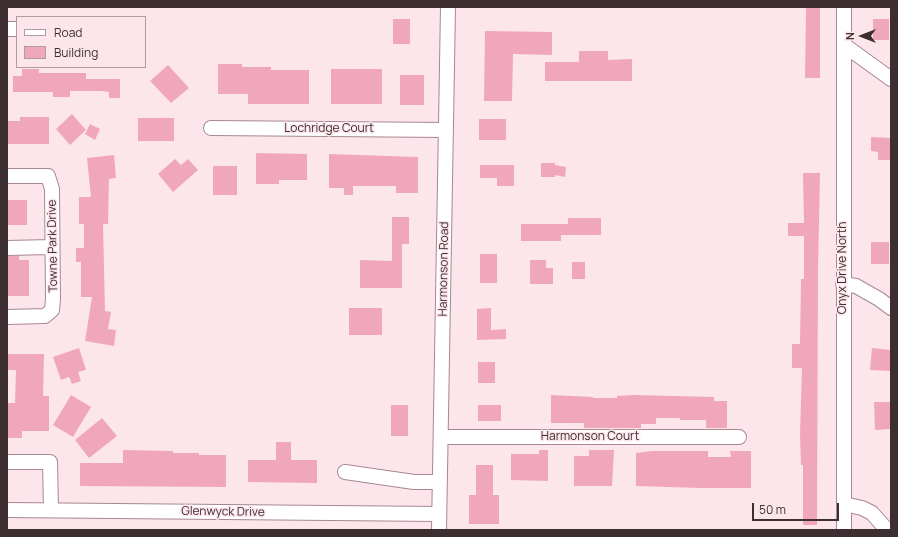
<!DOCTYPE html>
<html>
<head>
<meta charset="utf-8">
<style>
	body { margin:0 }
	#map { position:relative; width:898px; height:537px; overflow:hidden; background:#fce6eb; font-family:Manrope,sans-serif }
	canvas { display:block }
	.frame { position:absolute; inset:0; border:8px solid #3c2e31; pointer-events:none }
	.legend { position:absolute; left:16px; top:16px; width:130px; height:52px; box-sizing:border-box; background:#fce6eb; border:1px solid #af9ca1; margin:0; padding:5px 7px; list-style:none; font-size:12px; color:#3c2e31 }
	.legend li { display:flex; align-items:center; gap:8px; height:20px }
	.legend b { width:20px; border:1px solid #af9ca1 }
	.north { position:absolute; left:842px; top:16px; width:40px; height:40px; -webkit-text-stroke:3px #fce6eb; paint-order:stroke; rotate:270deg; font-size:11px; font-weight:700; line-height:16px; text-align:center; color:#3c2e31 }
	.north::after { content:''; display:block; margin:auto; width:14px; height:18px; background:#3c2e31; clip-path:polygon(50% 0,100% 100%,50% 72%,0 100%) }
	.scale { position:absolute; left:752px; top:503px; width:87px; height:18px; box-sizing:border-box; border:2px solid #3c2e31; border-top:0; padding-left:5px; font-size:12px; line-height:14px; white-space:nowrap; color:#3c2e31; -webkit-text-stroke:3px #fce6eb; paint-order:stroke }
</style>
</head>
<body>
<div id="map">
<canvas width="898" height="537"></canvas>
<div class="frame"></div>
<ul class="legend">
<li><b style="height:5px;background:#fff"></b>Road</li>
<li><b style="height:11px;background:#f0a7bc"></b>Building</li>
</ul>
<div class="north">N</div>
<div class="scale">50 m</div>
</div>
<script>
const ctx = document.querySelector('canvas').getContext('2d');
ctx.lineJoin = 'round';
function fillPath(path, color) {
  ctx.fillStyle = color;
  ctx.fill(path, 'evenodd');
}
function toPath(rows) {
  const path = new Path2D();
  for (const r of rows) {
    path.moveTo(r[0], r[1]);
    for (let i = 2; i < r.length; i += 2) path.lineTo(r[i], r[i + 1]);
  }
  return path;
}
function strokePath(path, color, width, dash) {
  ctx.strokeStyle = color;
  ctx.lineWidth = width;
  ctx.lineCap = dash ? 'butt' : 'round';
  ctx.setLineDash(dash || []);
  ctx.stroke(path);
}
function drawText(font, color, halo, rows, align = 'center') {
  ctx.font = font + ' Manrope,sans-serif';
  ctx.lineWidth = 3;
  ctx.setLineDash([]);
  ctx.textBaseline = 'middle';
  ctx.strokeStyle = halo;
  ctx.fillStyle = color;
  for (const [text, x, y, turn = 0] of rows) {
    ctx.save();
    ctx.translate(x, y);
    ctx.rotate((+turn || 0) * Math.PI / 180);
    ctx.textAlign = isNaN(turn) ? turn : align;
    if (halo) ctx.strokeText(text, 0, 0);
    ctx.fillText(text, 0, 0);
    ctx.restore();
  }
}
fillPath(toPath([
	[806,7,820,7,820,78,805,78],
	[393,19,410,19,410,44,393,44],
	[873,19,889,19,889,40,873,40],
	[485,31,552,32,552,55,513,54,512,101,484,101],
	[579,51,608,51,608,60,632,59,632,81,545,81,545,62,579,62],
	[218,64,242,64,242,67,271,67,271,70,309,70,309,104,248,104,248,94,218,94],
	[168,65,189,88,171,103,150,81],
	[22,69,39,69,39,73,86,73,86,79,120,79,120,98,109,98,109,92,101,91,70,91,70,97,53,97,53,92,13,92,13,76,22,76],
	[331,69,382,69,382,104,331,104],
	[400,75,424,75,424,105,400,105],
	[72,114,86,130,70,145,56,129],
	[20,117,49,117,49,144,7,144,7,121,20,121],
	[138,118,174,118,174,141,138,141],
	[479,119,506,119,506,140,479,140],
	[90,124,100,129,95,140,85,134],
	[871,137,891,138,891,160,878,160,878,152,871,151],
	[256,153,307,154,307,180,279,180,279,184,256,184],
	[329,154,418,157,418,193,396,193,396,186,353,186,353,195,344,195,344,188,329,188],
	[114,155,116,178,109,179,108,224,103,224,105,311,111,312,108,329,116,330,114,346,85,341,92,297,81,297,81,262,76,262,76,248,84,248,84,224,79,224,79,197,91,197,87,158],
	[175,159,181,165,188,159,198,170,173,192,158,174],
	[541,163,555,163,555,165,566,167,565,177,555,175,555,177,541,177],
	[480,165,514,165,514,186,497,186,497,178,480,178],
	[213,166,237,166,237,195,213,195],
	[803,173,820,173,818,269,817,525,803,525,803,465,801,465,800,434,802,368,792,368,792,344,800,344,801,279,804,279,804,236,788,236,788,223,804,223],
	[7,200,27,200,27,225,7,225],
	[392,217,409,217,409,244,402,244,402,288,360,288,360,260,392,261],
	[568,218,601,218,601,235,561,235,561,241,521,241,521,224,568,224],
	[871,242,889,242,889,264,871,264],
	[480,254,497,254,497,283,480,283],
	[7,256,19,256,19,260,29,260,29,296,7,296],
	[530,260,546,260,546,268,553,268,553,284,530,284],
	[572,262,585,262,585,279,572,279],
	[349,308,382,308,382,335,349,335],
	[491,308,491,330,506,329,506,339,477,340,477,309],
	[79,348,86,370,78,372,81,381,72,384,69,377,61,380,53,357],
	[872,348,891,350,891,371,870,370],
	[7,354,44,354,43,396,49,396,49,431,22,431,22,438,7,438,7,403,15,403,16,370,7,370],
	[478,362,495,362,495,383,478,383],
	[71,395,91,407,73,437,53,425],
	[551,395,593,397,593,398,617,398,617,396,633,395,714,397,714,401,727,401,727,428,706,428,706,420,680,420,680,418,656,418,656,424,641,424,641,428,584,428,584,423,551,423],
	[874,402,891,402,891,429,875,430],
	[391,405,408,405,408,436,391,436],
	[478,405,501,405,501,421,478,421],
	[102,418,117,436,89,458,75,440],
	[276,442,291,442,291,460,317,460,317,483,248,482,248,460,276,460],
	[123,450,173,451,173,453,199,453,199,455,226,455,226,487,80,486,80,463,123,463],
	[539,450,548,450,548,481,511,480,511,454,539,454],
	[589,450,614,450,612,486,574,486,574,456,589,456],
	[652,451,708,451,708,457,731,457,730,451,751,451,751,488,701,488,636,486,636,453],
	[476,465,493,465,493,495,499,495,499,524,469,524,469,495,476,495]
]), '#f0a7bc');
const minor = toPath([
	[7,29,17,29],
	[844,45,891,79],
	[211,128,446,130],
	[7,176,48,176,52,189,53,299,52,310,45,316,7,317],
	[7,248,52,247],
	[843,284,856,286,879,299,891,308],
	[442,437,739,437],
	[7,462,50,462,51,510],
	[345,472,414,482,440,482],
	[844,504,862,508,872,513,887,530],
	[7,510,439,514],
	[439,530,448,7],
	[844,530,844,7]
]);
strokePath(minor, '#a88790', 16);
strokePath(minor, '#fff', 14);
drawText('12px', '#3c2e31', '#fce6eb', [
	["Lochridge Court",329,129],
	["Towne Park Drive",53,246,-91],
	["Onyx Drive North",843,268,-90],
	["Harmonson Road",444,269,-89],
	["Harmonson Court",590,437],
	["Glenwyck Drive",223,512,1]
]);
</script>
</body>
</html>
